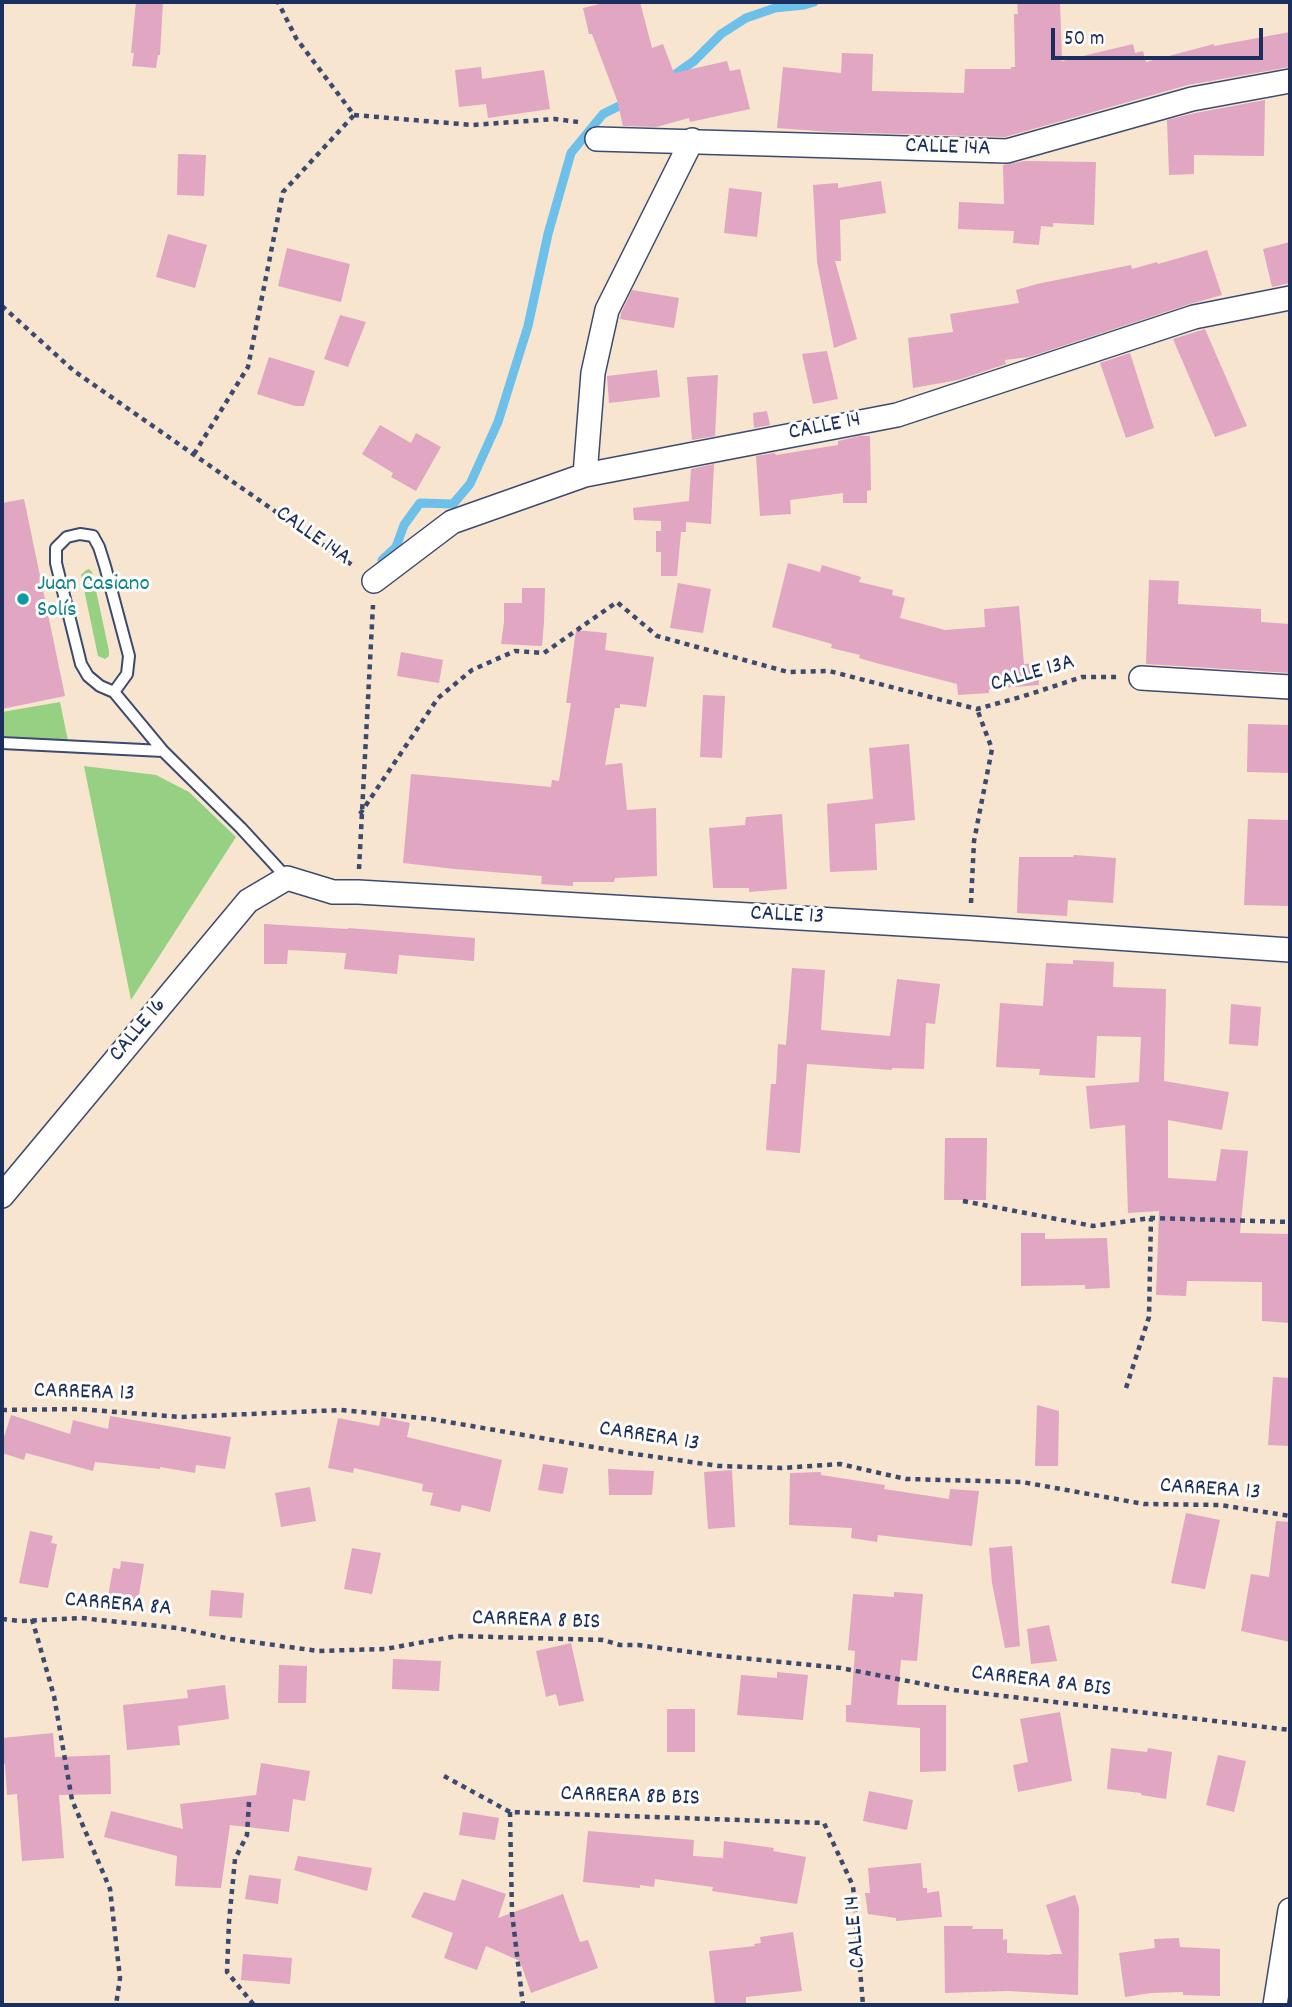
<!DOCTYPE html>
<html>
<head>
<meta charset="utf-8">
<style>
	body { margin:0 }
	#map { position:relative; width:1292px; height:2007px; overflow:hidden; background:#f7e5d0; font-family:Dekko,sans-serif }
	canvas { display:block }
	.frame { position:absolute; inset:0; border:4px solid #1b2f5e; pointer-events:none }
	.scale { position:absolute; left:1051px; top:28px; width:212px; height:32px; box-sizing:border-box; border:4px solid #1b2f5e; border-top:0; padding-left:9px; font-size:21px; line-height:24px; white-space:nowrap; color:#1b2f5e; -webkit-text-stroke:5px #fdfcf7; paint-order:stroke }
</style>
</head>
<body>
<div id="map">
<canvas width="1292" height="2007"></canvas>
<div class="frame"></div>
<div class="scale">50 m</div>
</div>
<script>
const ctx = document.querySelector('canvas').getContext('2d');
ctx.lineJoin = 'round';
function fillPath(path, color) {
  ctx.fillStyle = color;
  ctx.fill(path, 'evenodd');
}
function toPath(rows) {
  const path = new Path2D();
  for (const r of rows) {
    path.moveTo(r[0], r[1]);
    for (let i = 2; i < r.length; i += 2) path.lineTo(r[i], r[i + 1]);
  }
  return path;
}
function strokePath(path, color, width, dash) {
  ctx.strokeStyle = color;
  ctx.lineWidth = width;
  ctx.lineCap = dash ? 'butt' : 'round';
  ctx.setLineDash(dash || []);
  ctx.stroke(path);
}
function drawText(font, color, halo, rows, align = 'center') {
  ctx.font = font + ' Dekko,sans-serif';
  ctx.lineWidth = 6;
  ctx.setLineDash([]);
  ctx.textBaseline = 'middle';
  ctx.strokeStyle = halo;
  ctx.fillStyle = color;
  for (const [text, x, y, turn = 0] of rows) {
    ctx.save();
    ctx.translate(x, y);
    ctx.rotate((+turn || 0) * Math.PI / 180);
    ctx.textAlign = isNaN(turn) ? turn : align;
    if (halo) ctx.strokeText(text, 0, 0);
    ctx.fillText(text, 0, 0);
    ctx.restore();
  }
}
fillPath(toPath([
	[89,569,92,572,109,651,109,656,105,659,98,656,81,575,86,570],
	[60,702,68,741,2,736,2,712],
	[84,766,156,775,189,792,236,837,131,1000]
]), '#96d083');
strokePath(toPath([
	[670,78,694,61,721,34,746,18,775,8,804,5,814,2],
	[382,560,396,547,404,525,420,503,453,504,470,484,498,422,528,326,548,234,571,153,603,114,627,102]
]), '#6dc0e9', 9);
fillPath(toPath([
	[136,2,163,2,160,55,158,55,156,68,132,66,134,53,131,53],
	[608,2,640,2,652,48,663,44,674,73,727,61,730,71,740,69,750,109,690,122,689,118,656,127,623,126,617,100,592,34,589,34,583,8],
	[1017,2,1060,2,1062,61,1133,44,1135,53,1143,51,1146,62,1214,44,1214,46,1290,32,1290,67,1188,85,1005,137,831,132,777,128,783,67,841,73,842,53,873,54,872,91,964,93,965,69,1011,69,1011,67,1015,67,1014,14,1018,14],
	[481,67,482,79,544,70,550,109,488,118,486,104,459,107,455,70],
	[1265,100,1264,156,1194,155,1194,174,1169,175,1167,120,1195,113],
	[178,154,206,155,204,196,177,195],
	[1024,161,1096,162,1094,225,1053,223,1053,227,1041,226,1039,245,1013,243,1014,231,958,229,959,202,1004,204,1003,165],
	[881,181,886,213,840,220,841,261,835,261,857,339,834,348,817,262,813,185,838,183,838,188],
	[729,188,762,192,757,237,724,233],
	[168,234,207,245,195,288,156,277],
	[1290,242,1290,283,1272,287,1263,249],
	[287,248,350,264,341,302,278,286],
	[1207,250,1222,295,1190,304,1029,357,1005,360,1006,364,958,380,913,388,908,338,953,332,950,314,1019,303,1016,290,1037,284,1131,265,1132,269,1157,262,1158,264],
	[632,290,679,298,674,328,620,319,621,313],
	[340,315,366,322,348,367,324,359],
	[1205,329,1247,426,1215,437,1173,339],
	[827,351,838,399,813,404,802,354],
	[1130,353,1154,428,1126,438,1100,363],
	[269,357,315,371,304,406,295,406,257,394],
	[657,370,660,397,609,403,607,376],
	[718,375,715,436,692,440,687,377],
	[767,411,770,425,754,428,753,413],
	[380,425,411,443,416,433,441,447,416,491,391,477,393,473,362,454],
	[860,436,870,436,871,490,867,491,867,503,843,503,843,493,790,500,791,514,760,516,756,456,775,453,776,455,838,445,838,441],
	[714,464,711,524,686,522,686,532,681,532,677,576,661,576,661,552,656,552,656,531,661,531,661,521,634,520,633,508,689,501,691,469],
	[24,499,65,696,2,709,2,503],
	[788,563,820,572,822,565,861,577,859,582,893,590,892,595,905,598,900,618,945,630,985,627,984,609,1019,606,1024,664,1038,663,1039,685,989,689,989,693,958,695,957,684,876,663,859,658,860,655,831,648,832,644,772,627],
	[1149,580,1179,581,1178,604,1261,609,1261,622,1290,624,1290,673,1146,664],
	[678,583,711,589,703,633,670,628],
	[522,588,545,588,544,622,542,646,501,644,504,622,504,603,522,603],
	[576,630,607,633,605,650,654,657,646,707,620,704,620,708,615,708,605,765,622,763,627,810,656,808,657,876,615,878,614,882,573,882,573,886,541,884,542,876,455,869,403,863,411,774,551,787,552,780,559,781,571,703,566,703],
	[401,652,443,660,439,683,397,676],
	[703,695,725,696,722,758,700,757],
	[1248,724,1290,725,1290,773,1247,772],
	[909,744,915,820,875,824,877,870,830,872,827,804,873,799,869,748],
	[782,814,787,889,749,892,749,888,713,888,709,828,745,825,746,817],
	[1248,819,1290,820,1290,906,1244,905],
	[1074,855,1116,858,1113,903,1068,900,1067,916,1017,913,1019,857,1073,857],
	[264,924,348,929,348,928,475,938,474,961,399,955,397,974,344,969,346,953,288,950,287,964,264,964],
	[1073,960,1114,962,1113,987,1166,989,1164,1081,1229,1092,1222,1130,1168,1120,1168,1178,1216,1181,1221,1149,1248,1151,1240,1233,1290,1234,1290,1323,1262,1321,1262,1282,1187,1281,1186,1296,1156,1295,1159,1211,1128,1213,1125,1125,1090,1129,1086,1086,1139,1082,1141,1037,1097,1036,1095,1078,1039,1075,1040,1069,996,1067,1000,1003,1043,1006,1046,963,1073,964],
	[792,968,825,970,821,1030,890,1036,897,979,940,984,935,1024,926,1023,924,1069,892,1068,892,1070,807,1064,800,1153,766,1150,771,1084,776,1084,778,1044,786,1045],
	[1231,1004,1261,1007,1258,1046,1229,1044],
	[945,1138,987,1138,986,1200,944,1200],
	[1021,1233,1045,1233,1045,1239,1107,1238,1110,1288,1085,1289,1085,1285,1021,1286],
	[1273,1377,1290,1378,1290,1446,1268,1445],
	[1037,1405,1059,1411,1058,1466,1035,1466],
	[11,1415,70,1434,73,1420,108,1429,110,1416,231,1437,225,1469,196,1465,195,1473,160,1467,160,1469,95,1462,93,1471,26,1453,24,1460,2,1453,2,1443],
	[381,1417,410,1423,407,1437,502,1460,490,1512,462,1505,460,1512,430,1505,433,1493,422,1491,423,1484,354,1468,353,1473,328,1468,338,1418,379,1426],
	[543,1464,568,1468,563,1494,538,1490],
	[608,1469,654,1471,652,1495,609,1495],
	[732,1470,735,1527,708,1529,704,1472],
	[821,1472,821,1475,885,1485,884,1489,949,1499,950,1489,979,1491,972,1546,878,1535,877,1542,851,1538,852,1528,789,1525,790,1473],
	[310,1487,316,1521,281,1527,275,1493],
	[1186,1513,1220,1520,1205,1589,1171,1583],
	[1276,1521,1290,1522,1290,1642,1241,1631,1251,1574,1269,1577],
	[30,1531,53,1536,51,1543,57,1544,48,1588,19,1583],
	[1012,1546,1020,1646,1005,1648,992,1583,989,1548],
	[352,1548,381,1553,372,1594,344,1589],
	[121,1561,144,1564,137,1607,107,1602,113,1568,120,1569],
	[211,1590,244,1593,242,1618,209,1616],
	[894,1592,923,1594,917,1661,901,1660,897,1705,946,1705,946,1771,920,1772,920,1728,846,1722,846,1705,851,1705,855,1651,848,1650,853,1594,894,1597],
	[1049,1625,1057,1661,1031,1664,1027,1629],
	[571,1643,584,1701,559,1706,556,1694,546,1697,536,1651],
	[393,1659,441,1661,439,1691,392,1689],
	[279,1665,307,1666,306,1703,278,1703],
	[777,1672,808,1675,803,1720,737,1715,741,1675,777,1678],
	[225,1685,229,1719,178,1726,180,1745,127,1750,123,1705,188,1698,187,1690],
	[667,1709,695,1709,695,1752,667,1752],
	[1060,1712,1072,1781,1018,1792,1013,1765,1028,1762,1020,1719],
	[53,1733,55,1757,110,1755,111,1794,59,1795,64,1858,22,1861,17,1794,7,1795,5,1764,2,1764,2,1738],
	[1111,1748,1147,1752,1148,1748,1172,1752,1166,1799,1141,1795,1141,1793,1107,1789],
	[1218,1755,1246,1761,1234,1812,1206,1805],
	[261,1763,310,1771,305,1801,293,1799,289,1832,230,1825,221,1888,175,1886,177,1856,104,1837,111,1811,183,1829,180,1804,256,1795],
	[869,1791,913,1800,907,1830,863,1821],
	[463,1812,499,1818,495,1840,459,1835],
	[588,1831,694,1840,693,1856,723,1858,724,1841,774,1848,773,1851,806,1857,797,1904,712,1891,713,1887,655,1879,654,1887,640,1885,640,1888,583,1882],
	[298,1856,372,1868,367,1891,294,1870],
	[921,1863,923,1888,927,1888,927,1893,939,1891,942,1917,896,1921,896,1918,868,1914,865,1893,870,1893,868,1868],
	[249,1875,281,1879,278,1904,245,1899],
	[462,1879,506,1894,498,1918,563,1894,580,1942,588,1940,598,1968,531,1993,520,1961,486,1946,477,1970,444,1958,453,1933,411,1917,424,1892,455,1901],
	[1075,1895,1079,1908,1078,1995,1008,1991,945,1993,944,1926,973,1926,972,1929,1003,1929,1003,1940,1007,1939,1007,1953,1051,1955,1051,1954,1062,1954,1046,1905],
	[793,1932,802,1991,746,1997,746,2003,715,2005,709,1951,755,1946,754,1944,761,1943,760,1937],
	[1179,1938,1180,1947,1220,1949,1220,1996,1183,1995,1183,1992,1151,1993,1125,1997,1119,1953,1155,1948,1154,1939],
	[243,1954,292,1958,290,1984,241,1980]
]), '#e0a6c2');
const lane = toPath([
	[114,692,127,674,129,656,105,566,99,547,93,536,80,534,67,537,56,548,56,563,81,664,88,676,100,686,114,692,163,751,241,828,287,878],
	[2,743,163,751]
]);
const street = toPath([
	[597,139,1007,151,1192,99,1290,81],
	[585,475,593,373,607,310,692,140],
	[374,581,452,522,585,475,897,415,1194,317,1290,298],
	[1141,678,1290,687],
	[2,1196,248,901,287,878,333,892,358,892,970,928,1290,950],
	[1275,2005,1290,1910]
]);
strokePath(lane, '#3c4a6f', 14);
strokePath(street, '#3c4a6f', 26);
strokePath(toPath([
	[354,115,472,125,555,119,578,122],
	[2,306,74,371,355,567],
	[194,454,248,367,283,192,354,115,296,38,278,2],
	[360,814,438,698,472,670,515,651,544,653,617,602,657,636,788,672,829,671,977,709,1024,696,1082,677,1118,677],
	[359,869,373,605],
	[971,903,974,841,992,749,977,709],
	[963,1201,1093,1226,1151,1218,1290,1222],
	[1126,1388,1149,1317,1151,1218],
	[2,1410,78,1409,181,1417,341,1410,431,1419,628,1453,719,1466,782,1468,840,1464,906,1479,1022,1482,1144,1504,1220,1505,1290,1516],
	[2,1619,20,1621,81,1618,177,1628,231,1639,318,1651,385,1649,457,1636,603,1640,620,1645,638,1645,721,1656,841,1668,954,1690,1290,1730],
	[32,1619,54,1696,72,1800,110,1889,120,1978,116,2005],
	[444,1776,510,1812,824,1823,853,1886,863,2005],
	[249,1802,247,1835,235,1859,229,1922,227,1972,254,2005],
	[510,1812,512,1913,523,2005]
]), '#3c4a6f', 4.5, [5, 5]);
strokePath(lane, '#fff', 10);
strokePath(street, '#fff', 23);
for (const [x, y, r, color] of [
	[23,599,7,"#0f9aa8"]
]) {
  const dot = new Path2D();
  dot.arc(x, y, r, 0, 2 * Math.PI);
  ctx.fillStyle = color;
  ctx.fill(dot);
  strokePath(dot, '#fdfcf7', 2.5);
}
drawText('23px', '#1b2f5e', '#fdfcf7', [
	["CALLE 14A",948,149,2],
	["CALLE 14",825,428,-11],
	["CALLE 14A",312,537,35],
	["CALLE 13A",1033,675,-16],
	["CALLE 13",787,917,3],
	["CALLE 16",139,1031,-50],
	["CARRERA 13",84,1394,2],
	["CARRERA 13",649,1438,9],
	["CARRERA 13",1210,1491,4],
	["CARRERA 8A",118,1606,5],
	["CARRERA 8 BIS",536,1622,2],
	["CARRERA 8A BIS",1041,1683,7],
	["CARRERA 8B BIS",630,1798,2],
	["CALLE 14",857,1932,-95]
]);
drawText('23px', '#0d838f', '#fdfcf7', [
	["Juan Casiano",37,586],
	["Solís",37,612]
], 'left');
</script>
</body>
</html>
